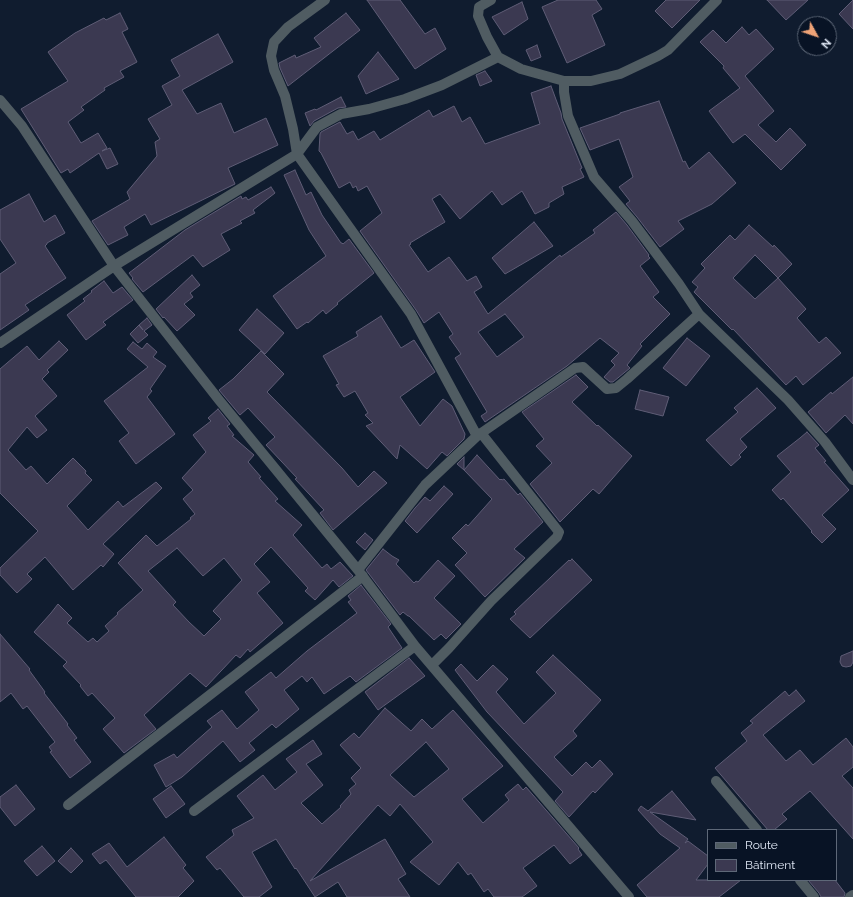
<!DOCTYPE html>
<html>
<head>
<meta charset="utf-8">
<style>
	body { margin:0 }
	#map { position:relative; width:853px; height:897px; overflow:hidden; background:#101c2f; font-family:Raleway,sans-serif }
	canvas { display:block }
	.legend { position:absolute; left:707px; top:829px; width:130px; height:52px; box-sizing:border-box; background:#081325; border:1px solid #5e6878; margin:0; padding:5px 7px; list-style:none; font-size:12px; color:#dfe7f5 }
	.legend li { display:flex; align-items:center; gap:8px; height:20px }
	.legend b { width:20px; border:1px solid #5e6878 }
	.north { position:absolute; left:797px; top:16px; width:40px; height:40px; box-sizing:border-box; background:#081325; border:1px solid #5e6878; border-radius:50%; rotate:130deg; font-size:11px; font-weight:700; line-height:16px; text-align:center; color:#dfe7f5 }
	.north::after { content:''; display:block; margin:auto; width:14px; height:18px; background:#efa377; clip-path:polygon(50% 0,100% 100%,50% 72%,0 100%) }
</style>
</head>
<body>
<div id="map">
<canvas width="853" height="897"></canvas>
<ul class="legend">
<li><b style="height:5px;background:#505c62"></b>Route</li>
<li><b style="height:11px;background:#3b3951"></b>Bâtiment</li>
</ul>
<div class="north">N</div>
</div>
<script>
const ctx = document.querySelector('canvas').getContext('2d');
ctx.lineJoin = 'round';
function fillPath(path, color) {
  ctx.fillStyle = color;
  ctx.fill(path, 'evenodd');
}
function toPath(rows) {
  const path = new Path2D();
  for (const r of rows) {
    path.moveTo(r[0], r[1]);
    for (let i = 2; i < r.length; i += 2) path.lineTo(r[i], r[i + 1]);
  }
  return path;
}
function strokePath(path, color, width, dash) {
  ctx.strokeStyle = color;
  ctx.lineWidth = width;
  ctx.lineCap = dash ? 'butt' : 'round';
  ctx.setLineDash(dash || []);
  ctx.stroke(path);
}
const building = toPath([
	[367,0,400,0,425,34,435,28,446,49,415,69,367,0],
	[558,0,596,0,602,9,592,15,605,45,567,63,542,7,558,0],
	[666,0,700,0,672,28,655,11,666,0],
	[767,0,808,0,786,20,767,0],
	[853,0,853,29,839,14,853,0],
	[522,2,528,19,504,35,492,17,522,2],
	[120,13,128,29,122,32,137,62,120,71,124,77,104,88,105,90,81,107,84,110,68,122,81,143,98,133,107,148,102,151,110,148,118,164,107,169,99,153,70,173,68,169,61,173,21,109,68,81,48,52,75,33,104,18,106,20,120,13],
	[346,13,360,30,288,86,280,68,279,63,295,55,296,58,321,47,314,38,346,13],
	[742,27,749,35,756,29,774,49,745,76,774,111,758,125,776,142,790,128,806,145,781,170,745,134,733,143,709,111,740,88,723,68,724,66,700,42,713,30,726,43,742,27],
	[218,34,233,62,182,90,197,114,221,103,234,133,266,118,278,145,228,168,235,184,151,225,145,214,124,227,128,235,108,245,92,221,130,199,127,192,157,156,155,142,160,139,148,119,172,105,162,86,180,76,171,60,218,34],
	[537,45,541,57,531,61,526,50,537,45],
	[378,52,399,79,366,94,358,76,378,52],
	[485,71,492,81,480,86,476,75,485,71],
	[551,86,561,113,562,119,582,168,580,169,584,177,562,187,564,194,549,203,549,207,535,214,522,191,502,205,492,191,460,219,440,194,432,199,445,222,410,243,411,244,409,245,428,272,449,257,467,281,476,276,482,287,474,292,488,314,560,255,561,257,595,233,593,230,616,212,627,225,649,255,648,256,650,258,640,266,659,292,653,297,670,314,640,344,642,346,627,365,630,368,613,382,610,382,604,377,615,365,611,361,619,353,600,338,567,366,485,422,481,416,487,412,455,358,461,354,449,337,453,334,439,312,424,323,416,310,360,231,382,213,367,186,358,191,356,186,353,188,350,182,339,188,321,153,319,151,320,134,321,132,340,122,347,134,353,131,358,140,374,131,380,140,429,110,433,117,454,106,462,122,470,117,485,144,540,124,531,93,551,86],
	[505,314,524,337,497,357,478,332,505,314],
	[341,97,346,107,338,108,314,121,310,126,305,113,315,109,316,110,341,97],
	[659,101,683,162,685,161,689,169,709,152,736,183,712,204,678,221,684,229,660,247,637,217,626,204,630,201,619,187,633,177,619,139,590,150,580,128,620,114,620,113,659,101],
	[295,170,306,195,311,192,322,215,341,243,342,243,343,244,349,239,374,273,337,303,338,304,326,314,323,310,308,323,307,322,297,329,273,296,326,256,309,230,284,175,295,170],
	[271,187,275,193,253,210,255,213,240,221,242,223,221,234,230,250,203,267,193,255,143,292,132,279,133,278,129,273,185,230,241,196,242,199,246,197,248,200,271,187],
	[29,194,44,222,55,215,65,233,47,243,47,244,45,246,66,278,25,305,29,310,0,330,0,274,16,263,0,239,0,210,29,194],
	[534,222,553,246,505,274,492,258,534,222],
	[749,225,773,247,774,245,792,264,778,278,806,309,797,318,819,343,826,337,841,353,803,385,796,376,786,385,733,329,732,330,694,292,698,287,692,282,705,268,701,264,730,235,735,240,749,225],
	[755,255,778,278,755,299,733,278,755,255],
	[192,275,200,285,190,293,193,297,184,304,195,315,177,331,164,317,163,318,156,309,192,275],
	[104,281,113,293,122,287,133,300,103,322,106,325,86,340,67,315,85,301,83,299,92,292,91,291,104,281],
	[257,309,284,333,265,354,239,330,257,309],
	[381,316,401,348,414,340,435,372,400,397,420,426,443,399,452,406,465,434,464,439,447,456,442,452,427,469,400,445,397,459,366,426,373,423,365,415,368,413,355,391,344,397,336,385,339,384,323,356,358,336,356,332,381,316],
	[147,318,152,325,144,331,148,335,138,343,130,334,139,325,143,330,139,325,147,318],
	[687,338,710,356,686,386,663,368,687,338],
	[59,341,68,350,47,370,49,372,42,379,57,396,35,416,47,430,37,438,27,427,8,450,26,470,31,466,47,484,73,458,86,471,85,473,92,480,67,506,88,530,118,501,123,507,156,482,162,488,103,544,114,554,103,567,101,565,73,590,45,557,27,574,32,579,17,593,0,575,0,568,38,531,0,493,0,369,27,346,39,360,59,341],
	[133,342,142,349,147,343,157,352,153,357,166,366,150,389,152,391,147,397,175,434,136,464,119,441,129,433,104,401,148,367,127,349,133,342],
	[261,351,284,374,267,392,342,468,358,487,374,471,387,483,333,530,320,513,324,510,295,479,297,478,266,445,275,437,248,408,240,415,219,390,233,379,261,351],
	[576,375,588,387,572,402,597,426,598,425,632,456,599,494,593,489,560,522,530,484,552,463,536,446,544,439,522,412,576,375],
	[853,377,853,424,845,415,826,433,808,412,831,392,832,394,853,377],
	[757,388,776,408,740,439,747,447,739,455,741,457,731,466,706,440,738,412,734,408,757,388],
	[640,390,669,397,663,416,635,409,640,390],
	[218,409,230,424,227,426,234,435,232,436,254,455,248,462,261,477,259,478,278,499,275,501,302,525,293,535,322,568,327,564,331,569,340,562,353,576,339,587,333,580,315,600,305,591,308,588,271,547,254,564,270,582,257,593,283,623,250,652,248,649,240,658,236,655,206,687,190,673,144,715,156,729,124,753,103,729,115,718,92,693,88,696,80,686,81,685,63,666,67,662,34,632,51,613,58,604,72,618,67,623,88,642,93,638,97,642,109,631,105,626,118,614,117,613,143,590,118,563,146,535,157,546,191,519,190,518,195,514,183,499,193,490,182,478,206,452,193,435,211,421,208,418,218,409],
	[177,548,203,576,224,558,242,580,213,611,221,619,204,636,189,622,173,605,176,602,148,571,177,548],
	[807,432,819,445,815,448,826,461,824,462,849,490,822,515,836,529,822,543,811,532,812,531,783,498,781,500,772,490,791,472,777,456,800,438,807,432],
	[477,455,500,480,501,479,502,480,504,479,518,495,520,493,543,522,514,549,525,558,485,597,455,565,467,553,452,538,466,524,468,526,492,499,464,470,477,455],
	[464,457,464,470,457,464,464,457],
	[444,486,453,494,417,533,405,521,415,508,425,497,430,501,444,486],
	[365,533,373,540,365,550,356,542,365,533],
	[383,549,392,556,399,560,396,564,414,583,416,581,418,582,438,560,455,576,434,598,461,624,446,639,441,634,434,640,409,616,408,616,403,612,400,615,366,570,383,549],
	[572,559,592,580,530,638,510,619,516,614,514,612,569,560,570,561,572,559],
	[361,585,391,624,388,627,402,648,356,682,350,676,324,694,312,677,307,682,302,676,284,690,299,709,276,728,272,724,249,743,255,750,240,762,223,741,182,777,166,787,154,765,174,754,177,758,212,727,207,721,222,710,237,729,259,710,245,692,271,672,276,678,307,651,357,613,348,602,351,600,348,596,361,585],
	[0,634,30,669,29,670,45,692,44,693,68,724,67,725,77,738,74,740,91,762,70,778,50,752,52,751,49,747,55,742,27,706,23,709,11,693,0,702,0,634],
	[853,651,853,662,851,666,846,667,842,666,840,662,841,656,853,651],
	[553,655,601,700,573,731,577,736,554,757,572,776,586,762,592,768,600,760,613,774,595,793,593,791,569,817,555,801,563,792,487,712,455,670,461,664,477,681,493,665,508,679,496,692,524,724,556,693,536,672,553,655],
	[409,658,425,676,378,710,365,692,409,658],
	[796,690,805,701,763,735,786,761,800,750,813,765,846,738,853,747,853,767,842,776,853,788,853,839,810,791,782,814,787,819,774,830,768,830,715,768,747,741,741,733,753,723,750,721,785,691,789,696,796,690],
	[385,708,411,731,422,719,432,729,453,710,503,766,462,799,483,823,509,800,505,795,518,784,523,790,526,787,579,848,578,849,582,855,570,864,554,845,523,868,537,886,522,897,494,897,488,889,484,892,471,873,468,875,458,862,439,885,410,862,433,842,400,804,390,816,378,805,310,881,385,839,406,874,398,879,410,897,347,897,338,882,315,897,296,868,295,869,276,839,252,852,272,887,259,897,244,897,220,868,217,870,206,857,234,835,232,830,254,818,237,796,263,775,275,790,297,772,286,759,313,740,322,754,306,764,323,785,301,803,322,824,341,807,340,806,351,794,349,790,356,784,351,778,361,768,340,745,354,733,359,738,385,708],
	[426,742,449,769,414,797,390,775,426,742],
	[16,785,35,809,15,826,0,807,0,797,16,785],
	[171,786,185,804,166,818,153,799,171,786],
	[672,791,696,820,650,812,688,839,685,843,688,841,708,856,708,864,696,880,741,880,719,897,647,897,637,885,680,848,660,834,638,810,641,806,648,811,672,791],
	[164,837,186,865,183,868,194,881,178,897,136,897,106,860,100,864,92,854,109,843,127,867,164,837],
	[42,846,55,861,37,876,24,861,42,846],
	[71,848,83,861,71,873,58,861,71,848],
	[808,880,835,880,845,893,844,897,821,897,819,893,808,880]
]);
fillPath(building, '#3b3951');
strokePath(building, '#5f5d76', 1);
strokePath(toPath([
	[325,0,288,27,274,42,271,56,274,70,285,96,293,129,297,154,411,314,477,436],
	[491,0,479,7,478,16,487,37,498,57],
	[564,81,564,92,568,116,594,177,632,221,679,284,699,314,788,400,825,442,853,480],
	[0,100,22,126,114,266,219,400,358,570,415,646,629,897],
	[0,343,114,266,297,154,317,127,341,114,369,109,405,99,442,85,498,57,521,69,564,81,591,81,620,74,658,56,668,50,717,0],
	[358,570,425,485,477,436,575,368,583,367,607,389,616,388,627,379,699,314],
	[432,665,449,648,491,601,557,537,559,532,481,433],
	[716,781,757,830],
	[68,805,363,576],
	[194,811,415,646],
	[800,880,814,897],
	[850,897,853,895]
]), '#505c62', 10);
</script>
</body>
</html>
